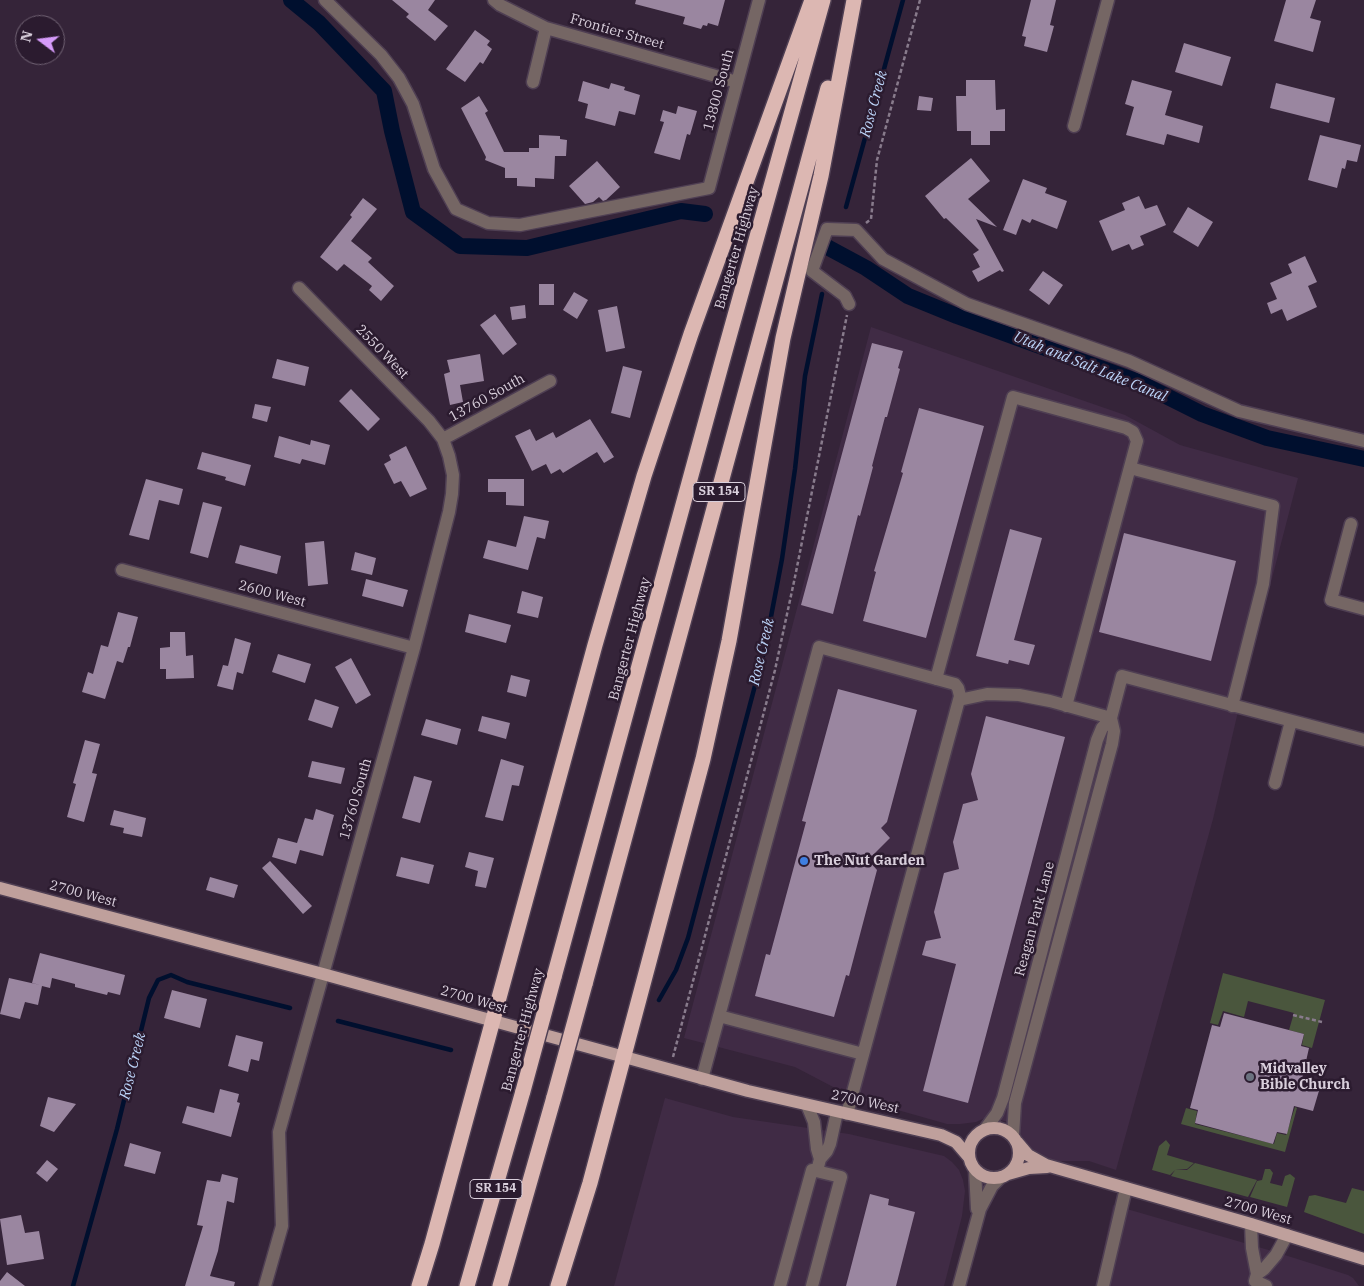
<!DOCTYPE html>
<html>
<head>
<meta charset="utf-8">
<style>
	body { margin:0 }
	#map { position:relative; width:1364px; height:1286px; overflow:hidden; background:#352439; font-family:"IBM Plex Serif",serif }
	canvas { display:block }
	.north { position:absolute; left:15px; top:15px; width:50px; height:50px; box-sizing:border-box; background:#2b1b2f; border:1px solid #716374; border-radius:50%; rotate:285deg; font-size:14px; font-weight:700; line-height:20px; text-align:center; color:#d9cfdc }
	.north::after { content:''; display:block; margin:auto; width:18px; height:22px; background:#d69bfa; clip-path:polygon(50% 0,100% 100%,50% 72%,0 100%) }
</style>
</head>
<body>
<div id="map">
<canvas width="1364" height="1286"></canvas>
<div class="north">N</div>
</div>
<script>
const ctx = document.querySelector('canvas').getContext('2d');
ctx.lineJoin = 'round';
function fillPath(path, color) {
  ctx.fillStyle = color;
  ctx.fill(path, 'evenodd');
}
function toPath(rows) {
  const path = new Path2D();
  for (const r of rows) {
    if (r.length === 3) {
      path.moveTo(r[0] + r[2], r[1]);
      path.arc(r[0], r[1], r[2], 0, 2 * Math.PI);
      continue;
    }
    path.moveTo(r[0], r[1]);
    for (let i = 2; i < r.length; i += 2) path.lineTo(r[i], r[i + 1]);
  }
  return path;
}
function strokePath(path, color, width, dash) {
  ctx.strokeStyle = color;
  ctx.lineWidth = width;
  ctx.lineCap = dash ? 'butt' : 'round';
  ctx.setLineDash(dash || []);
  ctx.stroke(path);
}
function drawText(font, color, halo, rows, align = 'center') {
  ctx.font = font + ' "IBM Plex Serif",serif';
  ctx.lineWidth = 5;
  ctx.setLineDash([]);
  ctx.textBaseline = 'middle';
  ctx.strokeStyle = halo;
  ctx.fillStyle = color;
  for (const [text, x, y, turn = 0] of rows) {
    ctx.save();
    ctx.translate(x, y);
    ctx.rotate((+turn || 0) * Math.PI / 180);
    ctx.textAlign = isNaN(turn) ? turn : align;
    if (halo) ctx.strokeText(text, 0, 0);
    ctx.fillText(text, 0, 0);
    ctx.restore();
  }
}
fillPath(toPath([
	[871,327,1125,415,1180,445,1298,478,1243,690,1213,819,1116,1170,1089,1161,1055,1161,1046,1159,1035,1154,1027,1146,1021,1136,1018,1124,987,1117,976,1122,960,1124,947,1124,873,1103,839,1090,795,1067,684,1038],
	[665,1098,733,1117,849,1134,944,1156,952,1162,959,1170,963,1180,965,1191,962,1216,944,1286,614,1286],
	[1113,1205,1272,1251,1348,1275,1353,1278,1359,1286,1096,1286]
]), '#402b45');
fillPath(toPath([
	[1223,973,1325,1000,1312,1048,1302,1045,1304,1034,1289,1030,1294,1013,1248,1001,1244,1017,1223,1011,1218,1025,1210,1023],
	[1295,1107,1297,1108,1285,1152,1181,1124,1186,1108,1197,1111,1195,1124,1274,1144,1277,1133,1286,1135],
	[1166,1140,1170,1145,1167,1155,1194,1163,1187,1169,1175,1170,1170,1175,1152,1170,1159,1146],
	[1195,1163,1257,1180,1248,1197,1171,1176,1175,1170,1187,1170],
	[1265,1169,1270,1169,1273,1173,1270,1183,1282,1186,1285,1176,1290,1174,1295,1178,1287,1207,1250,1197,1257,1181,1262,1180],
	[1352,1188,1364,1191,1364,1234,1304,1212,1309,1196,1315,1195,1346,1203]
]), '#4a563d');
strokePath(toPath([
	[846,207,903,0],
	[659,1000,676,970,688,938,765,648,782,559,795,469,805,376,822,294],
	[338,1021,451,1050],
	[73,1286,117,1129,149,998,158,980,171,975,187,982,290,1008]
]), '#000f2e', 4.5);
strokePath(toPath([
	[291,0,319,23,384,91,392,131,413,212,460,246,527,248,681,211,705,214],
	[827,247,866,268,908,296,957,316,1136,381,1202,414,1267,438,1364,459]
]), '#000f2e', 16);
fillPath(toPath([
	[392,0,435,0,428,10,448,26,435,41,406,17,409,14],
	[636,0,725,0,718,26,708,23,707,26,703,25,701,29,683,24,685,17,635,4],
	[1031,0,1056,0,1050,25,1054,26,1047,52,1024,46,1026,37,1022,36],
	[1286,0,1316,0,1310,18,1321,21,1313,52,1274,41],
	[475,30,490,41,487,45,492,49,483,64,480,62,465,82,446,69],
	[1184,43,1231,57,1222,86,1175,72],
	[966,80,995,80,996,110,1005,109,1005,131,990,131,990,145,971,145,971,131,957,131,956,96,966,96],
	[1132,80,1172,91,1165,115,1203,126,1199,143,1167,134,1164,145,1126,135,1134,107,1125,104],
	[583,81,609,89,611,83,625,87,624,90,640,95,635,115,619,111,615,126,585,118,588,104,578,101],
	[1276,83,1335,98,1329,123,1270,108],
	[479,96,488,111,485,113,504,152,529,152,529,148,539,148,539,135,560,136,560,139,567,140,566,156,555,156,554,179,535,178,535,187,517,186,517,178,505,178,505,168,485,160,486,157,461,108],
	[919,96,933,98,931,111,917,110],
	[678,106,697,111,690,135,687,134,680,160,654,153,664,122,660,121,663,110,676,114],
	[1320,135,1361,145,1357,162,1347,160,1345,169,1342,168,1337,188,1308,180],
	[971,158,990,181,968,199,997,227,976,219,1004,271,1002,272,1000,270,978,282,972,271,980,267,973,254,979,250,946,218,944,219,925,196],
	[597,161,620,187,606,200,603,201,599,197,593,202,585,204,569,186],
	[1023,179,1047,188,1045,193,1067,201,1057,229,1032,219,1030,223,1022,219,1016,235,1003,230],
	[1139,196,1145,209,1157,205,1166,225,1140,236,1144,245,1132,250,1129,244,1112,251,1099,221,1125,210,1122,203],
	[363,198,377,209,351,241,372,258,368,262,394,286,381,301,369,290,372,286,344,264,337,271,320,257,352,217,350,215],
	[1188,207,1213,222,1198,247,1173,232],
	[1305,256,1317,282,1308,286,1317,307,1287,321,1282,309,1271,314,1267,303,1277,299,1270,283,1292,273,1288,264],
	[1043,271,1063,285,1049,305,1029,290],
	[539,284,554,284,554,305,539,305],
	[574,292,588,300,577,319,563,310],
	[525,305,526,318,512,320,510,307],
	[617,306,625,348,606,352,598,310],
	[495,314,517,344,503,355,480,325],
	[872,343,903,351,898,368,900,369,887,417,885,417,872,466,873,467,860,516,858,515,833,614,801,605],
	[480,354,484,381,460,385,463,402,450,405,444,374,450,372,447,360],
	[277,359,309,367,305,386,272,378],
	[623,366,642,371,630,418,611,413],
	[351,389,380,419,368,431,339,401],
	[255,404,271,407,267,422,252,418],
	[919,408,984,426,926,638,863,621,876,572,874,571,903,473,901,472],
	[590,419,614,457,604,463,597,452,563,473,560,469,551,474,546,464,532,471,515,436,530,429,536,441,553,432,556,438],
	[279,436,310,445,311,440,330,445,325,465,302,459,300,464,274,457],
	[406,446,427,489,410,497,401,481,394,484,384,464,391,460,389,455],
	[202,452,251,465,245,486,225,480,226,477,197,469],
	[146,479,183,489,179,505,159,500,149,540,129,535],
	[488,479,524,479,524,506,506,505,506,492,488,492],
	[203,502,222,507,208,558,190,553],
	[524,516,549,521,545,539,537,537,528,570,483,558,488,540,516,547],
	[1010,529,1042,538,1014,640,1035,645,1029,665,1009,660,1008,664,976,656],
	[1124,533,1236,561,1211,661,1099,632],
	[324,541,328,584,308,586,305,543],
	[240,545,281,556,277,574,235,563],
	[355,552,376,558,372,575,351,570],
	[366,579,408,590,403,607,362,596],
	[522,591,543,597,538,618,517,613],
	[118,612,138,617,130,647,128,647,123,663,117,661,105,699,82,692,88,672,93,674,101,645,108,647],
	[469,614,511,625,506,643,465,632],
	[170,632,185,632,186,656,193,655,194,678,166,679,166,669,160,669,160,648,170,647],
	[235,638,251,643,243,674,237,672,233,690,217,686,223,665,228,666],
	[278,654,311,664,305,683,272,672],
	[351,658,371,695,356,704,335,667],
	[511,675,530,680,526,697,507,692],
	[838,689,917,710,887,822,881,828,890,838,868,860,877,870,849,976,846,975,834,1017,755,996,766,954,770,955,806,822,802,821],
	[315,699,339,707,332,728,308,720],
	[482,716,510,723,506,739,478,731],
	[986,716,1065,737,968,1103,923,1091,956,964,922,955,926,941,941,938,934,912,944,873,959,869,953,842,963,804,978,800,971,774],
	[426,719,461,729,457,745,421,735],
	[85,740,100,744,92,773,97,774,84,822,67,817,76,784,73,783],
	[501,759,524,766,519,786,512,785,503,821,485,817],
	[312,761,345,768,341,784,308,777],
	[414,776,432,781,420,823,402,818],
	[316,809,334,815,323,856,300,850,296,864,272,857,278,838,297,843,305,818,313,820],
	[114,810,146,818,142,837,123,833,124,828,110,825],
	[469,852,494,858,486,888,475,886,478,871,465,867],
	[401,857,434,865,429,884,396,876],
	[270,861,312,906,303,914,262,868],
	[210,877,238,885,234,898,206,890],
	[40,953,125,975,120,995,108,992,107,995,75,987,75,984,52,978,50,988,42,986,38,1005,25,1002,20,1019,0,1014,9,978,40,985,32,983],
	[172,990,207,999,200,1028,164,1018],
	[1224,1013,1304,1034,1301,1046,1309,1048,1302,1079,1321,1084,1313,1111,1294,1106,1287,1134,1277,1132,1273,1144,1195,1123,1198,1110,1190,1108,1212,1025,1220,1027],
	[236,1035,263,1042,259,1061,251,1059,248,1072,228,1066],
	[220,1089,239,1094,237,1102,240,1103,231,1137,182,1123,187,1106,214,1113],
	[48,1097,76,1104,54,1132,40,1126],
	[130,1143,161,1152,155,1174,124,1166],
	[47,1160,58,1169,47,1182,36,1173],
	[222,1174,238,1178,234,1203,227,1201,218,1251,210,1276,235,1282,234,1286,185,1286,203,1226,197,1225,207,1180,220,1182],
	[870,1194,889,1199,888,1205,915,1212,896,1286,846,1286],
	[21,1215,25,1233,39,1231,44,1259,7,1265,0,1219],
	[7,1272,25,1286,0,1286,0,1281]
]), '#9a86a0');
const minor = toPath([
	[325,0,381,55,399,78,413,104,434,169,456,209,488,223,520,225,709,188,759,0],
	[494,0,500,5,546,28,737,82],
	[533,82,546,28],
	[1074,126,1108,0],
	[849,304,845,296,812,271,827,229,856,230,883,259,967,304,1129,361,1239,411,1364,441],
	[443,439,550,381],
	[1130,468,1273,506,1263,584,1232,706],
	[1351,524,1331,600,1364,609],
	[122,570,414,648],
	[936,679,1013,397,1126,428,1133,432,1137,441,1066,706],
	[959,700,987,694,1019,695,1050,701,1111,718],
	[1275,783,1291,721],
	[719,1016,863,1054],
	[702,1079,819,647,955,684,958,688,960,696,847,1114],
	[807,1105,814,1122,817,1149,820,1159],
	[986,1128,997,1113,1003,1098,1097,740,1102,728,1111,718,1122,676,1364,740],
	[1013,1136,1015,1103,1112,744,1114,731,1111,718],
	[975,1170,977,1209],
	[817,1171,820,1159,827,1151,830,1144,837,1112],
	[1251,1224,1252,1248,1257,1274,1255,1281,1266,1286],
	[1257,1274,1264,1269,1276,1255,1287,1235],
	[265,1286,282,1226,279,1132,414,648,449,512,452,494,453,475,449,456,443,439,429,421,299,288],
	[780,1286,812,1170,841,1177,812,1286],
	[959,1286,980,1209,992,1186,1001,1177],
	[1103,1286,1126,1188]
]);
const major = toPath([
	[0,888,323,974,748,1091,941,1135,956,1142,968,1156],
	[994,1153,25],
	[1017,1142,1028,1155,1046,1165,1251,1224,1364,1259],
	[1008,1174,1029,1168,1047,1167]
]);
const highway = toPath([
	[554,977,722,362,823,0],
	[585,984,828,88],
	[419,1286,432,1244,595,645,644,476,691,334,812,0],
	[467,1286,523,1091],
	[500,1286,554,1097],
	[558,1286,590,1183,703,759,729,641,783,338,821,176,854,0]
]);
strokePath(minor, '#4f3f53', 15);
strokePath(major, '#4f3f53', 15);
strokePath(highway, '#4f3f53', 18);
strokePath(toPath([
	[866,223,871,219,877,160,920,0],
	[1293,1015,1322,1022],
	[673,1057,775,670,795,577,847,315]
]), '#887b8c', 2.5, [4, 2.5]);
strokePath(minor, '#756664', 12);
strokePath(major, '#bfa09c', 12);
strokePath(highway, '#dcb7b2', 15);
const highwayBridge = toPath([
	[523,1091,554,977],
	[554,1097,585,984]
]);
strokePath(highwayBridge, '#4f3f53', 18, []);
strokePath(highwayBridge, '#dcb7b2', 15);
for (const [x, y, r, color] of [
	[804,861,5,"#3f7fe0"],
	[1250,1077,5,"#6b7280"]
]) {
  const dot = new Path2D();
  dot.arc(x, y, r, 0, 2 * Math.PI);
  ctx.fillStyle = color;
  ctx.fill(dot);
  strokePath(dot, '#2b1b2f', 2);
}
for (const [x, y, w] of [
	[719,492,52],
	[496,1189,52]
]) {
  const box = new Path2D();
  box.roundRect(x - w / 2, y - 9.5, w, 19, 4);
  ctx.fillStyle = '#2b1b2f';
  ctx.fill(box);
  strokePath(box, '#d9cfdc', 1);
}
drawText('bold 12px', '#d9cfdc', null, [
	["SR 154",719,492],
	["SR 154",496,1189]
]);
drawText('14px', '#d9cfdc', '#2b1b2f', [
	["Frontier Street",617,32,16],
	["13800 South",719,90,-75],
	["Bangerter Highway",737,248,-74],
	["2550 West",382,352,46],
	["13760 South",487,398,-29],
	["2600 West",272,594,15],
	["Bangerter Highway",630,639,-75],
	["13760 South",356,799,-74],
	["2700 West",83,894,15],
	["Reagan Park Lane",1035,919,-75],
	["2700 West",474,1000,16],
	["Bangerter Highway",523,1030,-75],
	["2700 West",865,1102,12],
	["2700 West",1258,1211,16]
]);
drawText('bold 14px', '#d9cfdc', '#2b1b2f', [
	["The Nut Garden",814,861],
	["Midvalley",1260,1069],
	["Bible Church",1260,1085]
], 'left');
drawText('italic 15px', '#bcd4f9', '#2b1b2f', [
	["Rose Creek",874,104,-75],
	["Utah and Salt Lake Canal",1090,367,22],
	["Rose Creek",762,652,-77],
	["Rose Creek",133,1066,-76]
]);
</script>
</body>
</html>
